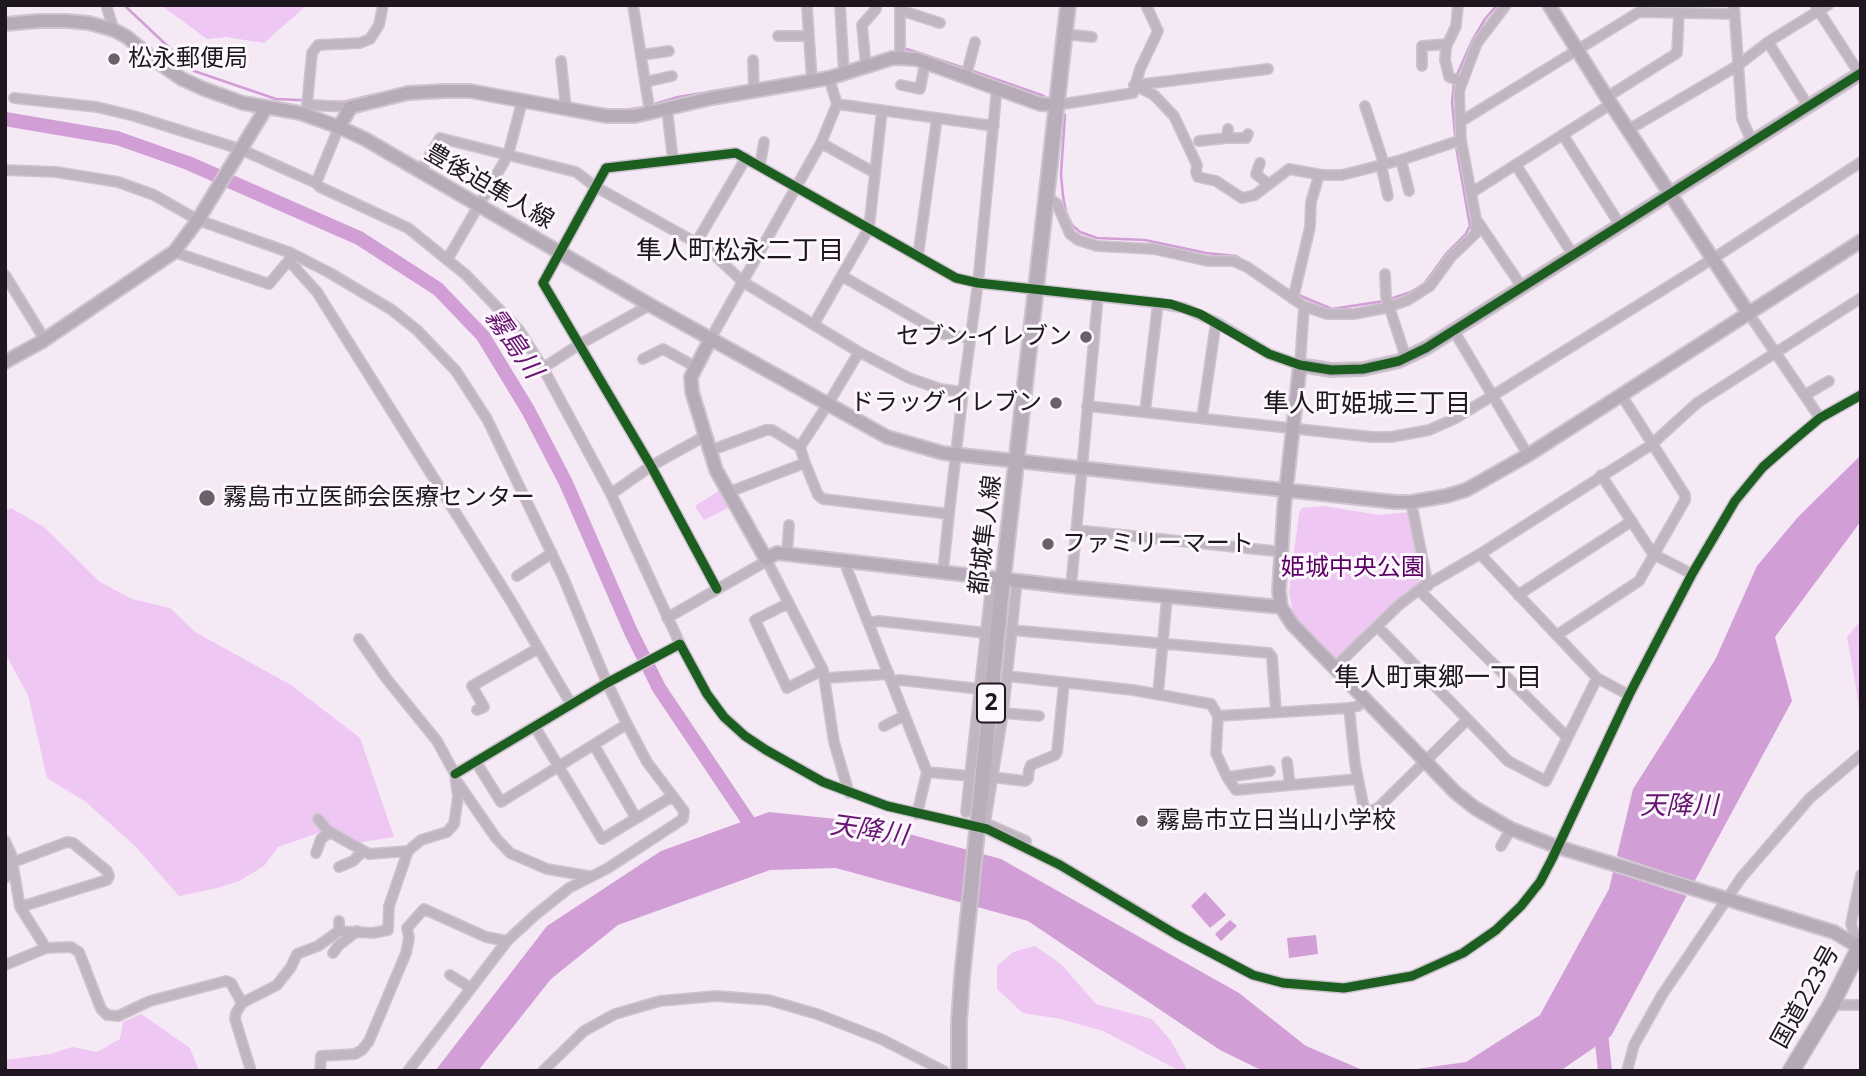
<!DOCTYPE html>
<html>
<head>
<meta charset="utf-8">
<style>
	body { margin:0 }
	#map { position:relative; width:1866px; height:1076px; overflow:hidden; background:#f5e9f6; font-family:"Open Sans",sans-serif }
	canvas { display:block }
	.frame { position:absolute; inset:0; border:7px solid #1e171f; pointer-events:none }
</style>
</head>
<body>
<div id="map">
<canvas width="1866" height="1076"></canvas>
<div class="frame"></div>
</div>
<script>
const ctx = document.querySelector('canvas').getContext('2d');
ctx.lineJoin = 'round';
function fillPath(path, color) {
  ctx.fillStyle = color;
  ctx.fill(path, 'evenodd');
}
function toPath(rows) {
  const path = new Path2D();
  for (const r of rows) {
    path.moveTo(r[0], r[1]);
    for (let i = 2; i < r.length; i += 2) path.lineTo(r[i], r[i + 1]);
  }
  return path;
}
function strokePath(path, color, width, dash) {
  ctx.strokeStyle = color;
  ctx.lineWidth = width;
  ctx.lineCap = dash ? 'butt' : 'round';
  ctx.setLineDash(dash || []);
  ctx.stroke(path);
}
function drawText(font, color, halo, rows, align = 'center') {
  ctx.font = font + ' "Open Sans","Noto Sans JP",sans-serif';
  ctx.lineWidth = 6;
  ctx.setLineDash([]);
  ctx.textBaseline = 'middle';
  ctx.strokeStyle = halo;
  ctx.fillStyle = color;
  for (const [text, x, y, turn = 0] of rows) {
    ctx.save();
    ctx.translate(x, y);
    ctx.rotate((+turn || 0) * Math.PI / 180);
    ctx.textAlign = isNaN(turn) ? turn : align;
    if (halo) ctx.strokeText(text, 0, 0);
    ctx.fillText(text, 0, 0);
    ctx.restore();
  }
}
fillPath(toPath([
	[161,5,307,5,264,43,226,37,207,39],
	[720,490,728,508,704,520,695,506],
	[1324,506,1379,515,1411,512,1426,581,1335,658,1306,630,1293,613,1289,592,1299,513,1302,508],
	[11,508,44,527,100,582,132,599,170,608,195,632,291,685,360,738,394,837,356,843,318,833,278,847,264,866,239,881,217,888,179,896,136,847,86,802,47,778,28,695,5,653,5,511],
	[1861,620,1861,728,1856,687,1847,637],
	[1035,946,1061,964,1096,1004,1152,1019,1171,1041,1188,1071,1180,1071,1103,1031,1061,1019,1023,1013,997,989,997,966,1013,952],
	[141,1014,190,1048,199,1071,5,1071,5,1060,51,1054,72,1047,97,1052,120,1039,123,1022]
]), '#eec7f3');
fillPath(toPath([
	[1861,455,1861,521,1775,637,1792,701,1611,1036,1560,1071,1403,1071,1466,1062,1540,1015,1609,889,1633,789,1715,660,1757,566,1798,517],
	[769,812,865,822,1001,859,1239,993,1306,1046,1365,1071,1263,1071,1220,1050,1028,921,836,868,770,870,618,925,551,979,478,1071,435,1071,547,926,661,851],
	[1205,892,1226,915,1210,928,1191,906],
	[1230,920,1237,926,1221,941,1215,934],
	[1316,935,1318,954,1289,958,1287,938]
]), '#d19ed6');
fillPath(toPath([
	[1614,855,1698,883,1690,897,1610,871]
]), '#f5e9f6');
strokePath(toPath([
	[124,5,194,71,276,99,343,102,372,95],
	[904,50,907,49,964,68],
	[970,70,1044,96],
	[1456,77,1472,41,1485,19,1497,5],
	[758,84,831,71],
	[406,87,441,85],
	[572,104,611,110],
	[651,105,678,97,751,85],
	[624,110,645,107],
	[1065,115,1061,174,1063,196,1066,212,1072,225,1080,232,1097,238,1145,240,1206,253,1236,256,1253,266],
	[1296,294,1332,309,1384,301],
	[1390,299,1411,292,1425,283,1446,254,1465,235,1470,226,1456,146,1452,102,1454,83]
]), '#d19ed6', 2.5);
strokePath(toPath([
	[5,119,117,138,188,163,359,238,438,289,483,336,528,410,566,483,631,632,659,688,757,834],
	[1600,1023,1605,1071]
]), '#d19ed6', 14);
const street = toPath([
	[106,5,114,30],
	[633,5,650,113],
	[840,5,844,74],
	[900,5,900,59],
	[1458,5,1456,26,1446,47,1445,60,1449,77,1462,82],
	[1734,5,1742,119,1752,142],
	[1815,5,1861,76],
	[807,7,812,81],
	[900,10,940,23],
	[1065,34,1092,37],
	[778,36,809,36],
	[1768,42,1808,106],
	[641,55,669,51],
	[753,60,754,91],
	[561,61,566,109],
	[1422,66,1422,46,1447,44],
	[866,67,862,25,876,9,876,5],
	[966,76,975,42],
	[645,82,672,76],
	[901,85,920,89,925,63],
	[1134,85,1154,95,1174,116,1197,165,1196,172,1198,177,1216,181,1242,198,1255,195,1289,169,1322,175,1342,175,1401,160,1461,140],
	[1136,85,1268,69],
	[1607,97,1677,53,1679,13],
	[14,98,97,107,134,116,240,149,316,183,320,187,408,228,466,275,519,330,543,368,611,494,680,644],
	[837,104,994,126],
	[1057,105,1133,93,1140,69,1158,31,1146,5],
	[1365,106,1384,164],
	[351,107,307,105,312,53,318,45,360,43,370,39,379,25,383,5],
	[667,109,673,160],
	[1460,122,1639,12,1735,14],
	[1628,130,1737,66,1768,42,1828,5],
	[1563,135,1620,225],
	[1227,138,1246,138,1248,134],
	[1199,141,1227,138,1228,129],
	[821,143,875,173],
	[1401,160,1409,191],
	[1260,163,1256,174,1268,184],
	[760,165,764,142],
	[1381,165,1388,196],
	[1516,165,1573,255],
	[5,170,56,172,118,182,154,195,198,220,291,253,330,273,392,310,418,331,456,371,487,419,563,577,607,683,627,724,647,762,684,811,683,819,608,868,569,888,534,916,507,941,408,1071],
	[420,171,440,138,576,172,596,187,709,250,743,282,859,352,909,378,940,389,963,392,978,283,997,87],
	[316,183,339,127],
	[1471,193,1611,104],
	[1047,197,1057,204,1070,234,1078,240,1097,246,1154,249,1208,261,1233,261,1247,267,1304,306,1327,314,1354,314,1385,308,1408,300,1430,286,1451,257,1476,233,1476,219,1461,140,1459,91,1477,43,1506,5],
	[1476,219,1522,287],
	[696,243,746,158],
	[174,252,269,284,290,259],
	[918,256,937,118],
	[447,260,508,155,522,102],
	[290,262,317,292,509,598,571,704],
	[1385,274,1386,297,1406,358],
	[5,275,45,340],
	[842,276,943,334,970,338],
	[1293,299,1310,227,1311,202,1319,175],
	[1749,314,1820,418],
	[814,324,869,228,882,110],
	[1454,331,1528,455],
	[711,338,821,143,837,104,829,78],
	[859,352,828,404,800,447,805,463,818,495,823,499,949,514,943,571],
	[643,359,663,349,696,367],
	[543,368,580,344,650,305],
	[1805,395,1829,381],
	[1087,406,1372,437,1391,437,1429,430,1454,419,1492,396,1714,258,1861,162],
	[1145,412,1158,303],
	[1202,418,1216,322],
	[709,451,766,430,772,430,800,447],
	[1601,475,1653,554,1692,574],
	[729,492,805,463],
	[611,494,651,466,705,436],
	[1411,502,1428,586],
	[949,514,963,392],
	[1076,530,1283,552],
	[1480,554,1651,445,1697,403,1861,298],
	[787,555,789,525],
	[848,562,847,569,927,772,917,814],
	[517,576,552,553],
	[1017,580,1003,713,985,823,1026,841,1024,847],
	[1071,587,1098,296],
	[717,589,651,466,543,283,606,168,736,153,956,278,978,283,1158,303,1184,308,1216,322,1269,354,1300,365,1304,306],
	[1420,589,1419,590,1567,737],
	[1518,595,1632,521],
	[789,603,755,620,787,688,823,670],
	[667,618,763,563,766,559,823,670,834,742,849,793],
	[868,623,879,621,986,633],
	[1378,627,1508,761,1546,781,1597,678],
	[1011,630,1269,653,1272,657,1276,712],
	[1557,635,1639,581,1685,500,1685,495,1622,396],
	[1334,668,1399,605,1420,589,1480,554,1597,678,1629,695],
	[1007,676,1133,690,1211,704,1218,716,1349,708,1358,706,1364,700],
	[826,678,889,674],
	[892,681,900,680,980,689],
	[1158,694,1167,597],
	[1349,708,1355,764,1365,813,1378,808,1467,720],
	[477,710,484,707,472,686,537,649],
	[1003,713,1039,716],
	[1218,716,1216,753,1227,777,1236,790,1358,779],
	[884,726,904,716],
	[535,727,602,839,673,796],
	[594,745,636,818],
	[476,762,501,802,627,724],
	[1287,762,1290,785],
	[927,772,970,776],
	[455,774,607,683,680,644,707,694,724,717,745,736,766,750,823,782,887,806,987,829,1060,865,1177,935,1253,975,1283,983,1344,988,1412,976,1463,953,1496,930,1521,906,1540,882,1552,859,1629,695,1692,574,1735,501,1763,467,1795,439,1820,418,1861,395],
	[991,777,1025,781,1028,779,1029,770,1031,765,1055,755,1057,752,1064,683],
	[1227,777,1270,771],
	[458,783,496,838,510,853,547,869,588,876],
	[966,812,992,577],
	[318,819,328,831,369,854,408,851],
	[5,841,11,854,20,907,46,948],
	[1501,846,1511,829],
	[316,853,321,839,330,832],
	[339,867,353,861,363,851],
	[5,878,11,863,67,842,73,843,107,871,109,876,107,880,20,907],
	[339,931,339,921],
	[1859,947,1851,924,1861,875],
	[333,953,339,945,357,931],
	[5,965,46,948,71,947,79,952,101,1009,107,1015,118,1016,150,1001,226,981,231,983,242,1003],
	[450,975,471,988],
	[1831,1005,1861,1005],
	[251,1071,235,1019,236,1013,242,1003,277,985,291,967,297,954,318,946,339,931,373,933,388,930,389,906,408,851,421,840,447,832,454,824,458,797,455,774,437,741,386,678,359,639],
	[320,1071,321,1056,355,1054,362,1050,369,1041,406,953,409,938,407,928,424,909,486,937,507,941],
	[543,1071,584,1031,615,1014,660,1001,716,996,768,1000,817,1014,881,1039,944,1071],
	[1627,1071,1634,1045,1662,995,1741,878,1810,798,1861,755]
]);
const secondary = toPath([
	[1549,5,1611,104,1749,314],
	[5,24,39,21,67,21,89,23,114,30,127,37,153,59,182,79,204,89,243,103,300,113,339,127,365,139,650,305,887,437,943,453,1395,502,1411,502,1446,496,1466,490,1528,455,1861,241],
	[339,127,351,107,408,93,445,91,470,91,606,116,635,116,712,98,829,78,893,58,916,59,1040,104,1057,105],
	[711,338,691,377,692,392,716,470,766,559,777,553,1071,587,1281,607],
	[5,362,41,342,174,252,198,220,266,108],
	[1859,947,1834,932,1558,847,1511,829,1475,808,1456,793,1292,624,1281,607,1279,591,1284,508,1300,365,1331,370,1363,369,1399,361,1426,348,1861,73]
]);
const primary = toPath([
	[959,1071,959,1022,962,977,1003,579,1068,5]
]);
const highway = toPath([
	[1791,1071,1831,1005,1861,945]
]);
strokePath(street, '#cdc4ce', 12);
strokePath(secondary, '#cdc4ce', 16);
strokePath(primary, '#cdc4ce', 18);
strokePath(highway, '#cdc4ce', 19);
strokePath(street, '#c0b5c1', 9);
strokePath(secondary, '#b7aab9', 12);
strokePath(primary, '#baadbb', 14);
strokePath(highway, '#b5a8b7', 16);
strokePath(toPath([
	[717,589,651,466,543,283,606,168,736,153,956,278,978,283,1171,304,1200,314,1269,354,1300,365,1331,370,1363,369,1399,361,1426,348,1861,73],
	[455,774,607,683,680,644,707,694,724,717,745,736,766,750,823,782,887,806,987,829,1060,865,1177,935,1253,975,1283,983,1344,988,1412,976,1463,953,1496,930,1521,906,1540,882,1552,859,1629,695,1692,574,1735,501,1763,467,1795,439,1820,418,1861,395]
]), '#1b5e20', 9);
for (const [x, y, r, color] of [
	[114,59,7,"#69606a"],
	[1086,337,7,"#69606a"],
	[1056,403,7,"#69606a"],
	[207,498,9,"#69606a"],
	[1048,544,7,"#69606a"],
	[1142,821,7,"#69606a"]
]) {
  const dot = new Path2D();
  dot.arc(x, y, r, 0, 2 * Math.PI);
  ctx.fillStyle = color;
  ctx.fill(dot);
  strokePath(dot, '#fbf7fc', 2.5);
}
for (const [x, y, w] of [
	[991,703,28]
]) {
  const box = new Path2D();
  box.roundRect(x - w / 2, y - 19.5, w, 39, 5);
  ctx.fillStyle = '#fbf7fc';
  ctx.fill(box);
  strokePath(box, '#1e171f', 2);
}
drawText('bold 23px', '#1e171f', null, [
	["2",991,703]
]);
drawText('24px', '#1e171f', '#fbf7fc', [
	["松永郵便局",128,59],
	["セブン-イレブン",1072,337,"right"],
	["ドラッグイレブン",1042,403,"right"],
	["霧島市立医師会医療センター",223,498],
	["ファミリーマート",1062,544],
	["霧島市立日当山小学校",1156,821]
], 'left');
drawText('24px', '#1e171f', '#fbf7fc', [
	["豊後迫隼人線",489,187,30],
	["都城隼人線",986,535,-83],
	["国道223号",1806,997,-61]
]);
drawText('24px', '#5a0065', '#fbf7fc', [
	["姫城中央公園",1353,568]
]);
drawText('26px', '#1e171f', '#fbf7fc', [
	["隼人町松永二丁目",740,252],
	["隼人町姫城三丁目",1367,405],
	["隼人町東郷一丁目",1438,679]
]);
drawText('italic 26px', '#661371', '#fbf7fc', [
	["霧島川",513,344,55],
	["天降川",1679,807],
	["天降川",869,831,8]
]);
</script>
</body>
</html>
